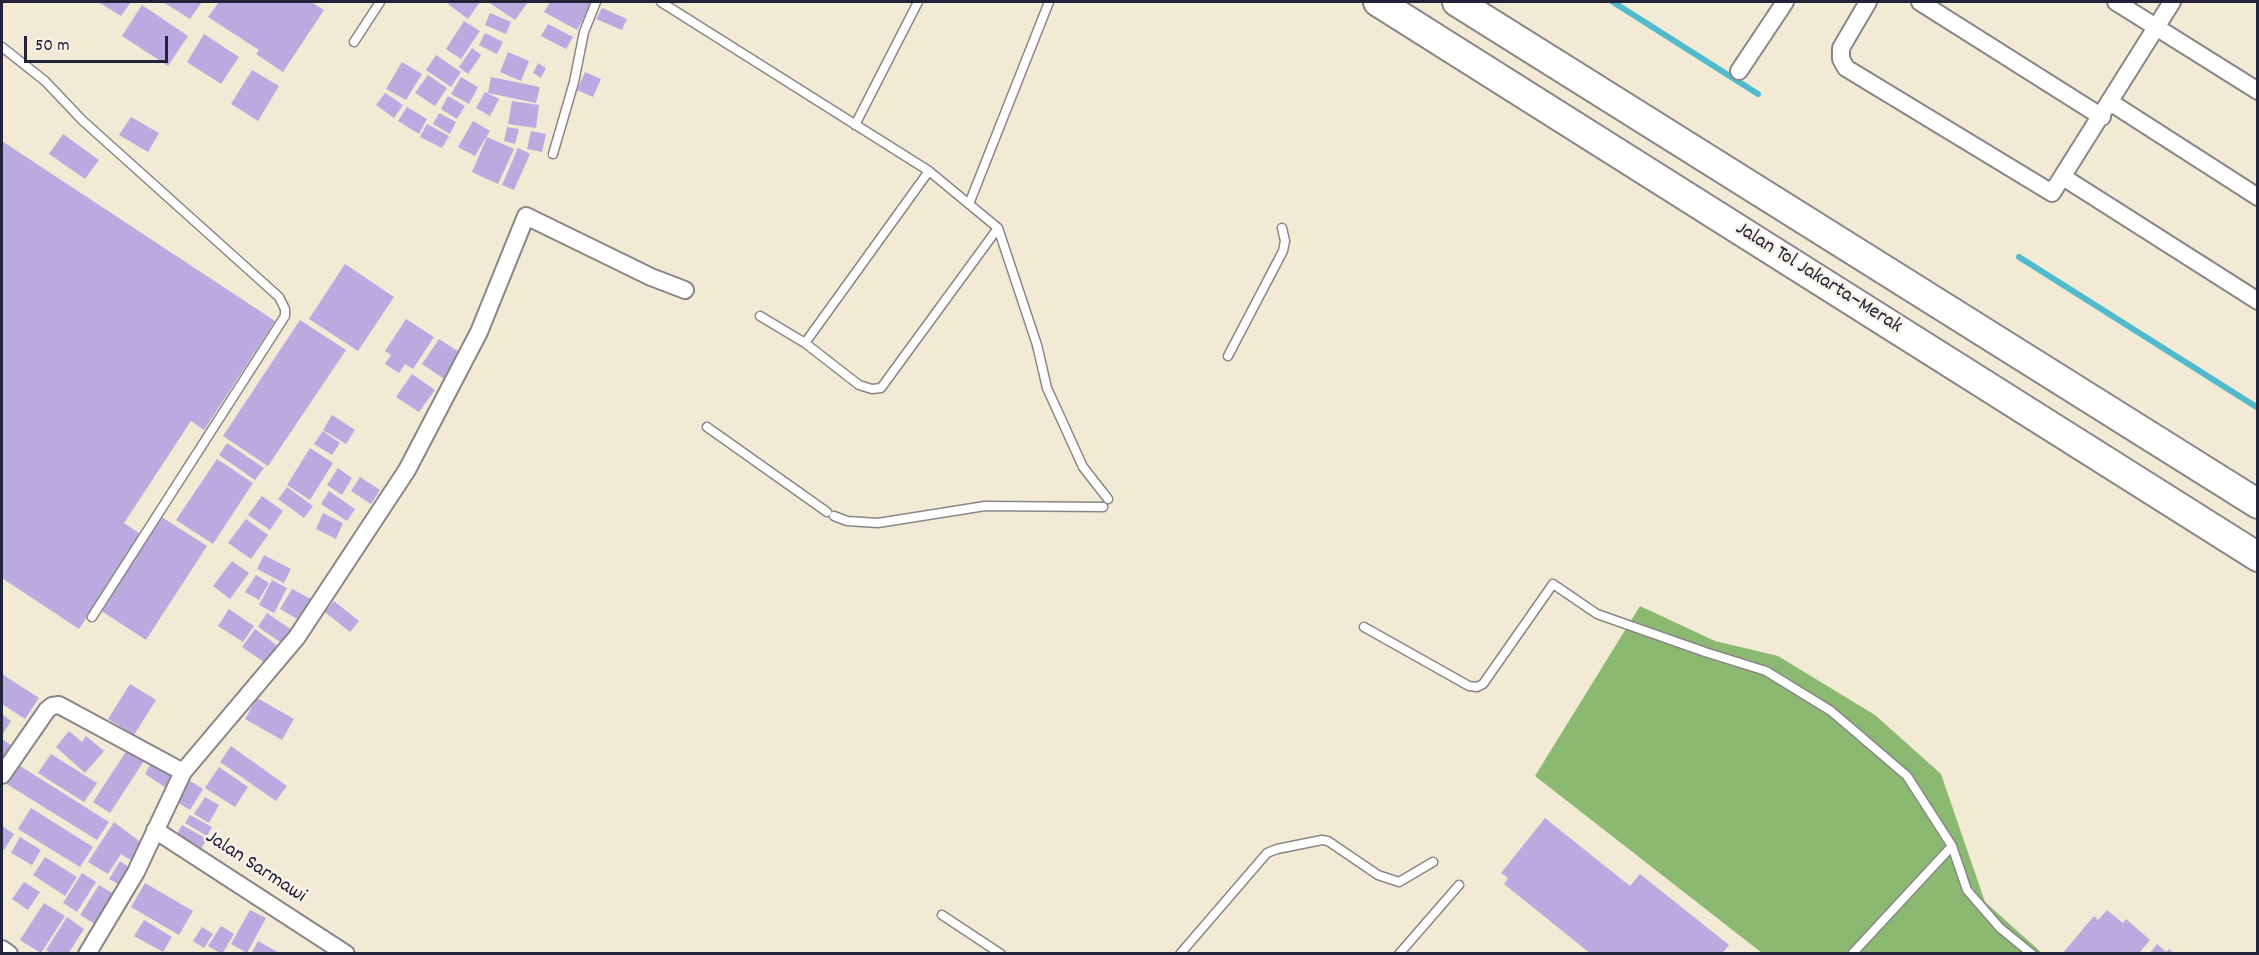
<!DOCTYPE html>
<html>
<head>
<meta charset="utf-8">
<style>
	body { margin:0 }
	#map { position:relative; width:2259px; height:955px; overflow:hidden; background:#f3ead5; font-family:Dekko,sans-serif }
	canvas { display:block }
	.frame { position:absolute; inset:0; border:3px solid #22223b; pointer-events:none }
	.scale { position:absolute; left:24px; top:36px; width:144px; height:27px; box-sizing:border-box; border:3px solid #22223b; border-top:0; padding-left:8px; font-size:18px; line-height:21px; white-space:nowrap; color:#22223b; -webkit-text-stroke:4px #f7f3e8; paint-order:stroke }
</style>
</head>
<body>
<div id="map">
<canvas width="2259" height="955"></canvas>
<div class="frame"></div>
<div class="scale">50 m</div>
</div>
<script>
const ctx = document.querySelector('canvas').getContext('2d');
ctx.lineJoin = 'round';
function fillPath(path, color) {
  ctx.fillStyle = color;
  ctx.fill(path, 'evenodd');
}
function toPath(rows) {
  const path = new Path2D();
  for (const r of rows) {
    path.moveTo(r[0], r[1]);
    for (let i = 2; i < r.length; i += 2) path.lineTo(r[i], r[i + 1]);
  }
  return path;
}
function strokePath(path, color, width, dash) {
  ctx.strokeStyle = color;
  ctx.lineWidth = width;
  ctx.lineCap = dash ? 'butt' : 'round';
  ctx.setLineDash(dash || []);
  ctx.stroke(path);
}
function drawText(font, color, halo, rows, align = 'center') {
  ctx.font = font + ' Dekko,sans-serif';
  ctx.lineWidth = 5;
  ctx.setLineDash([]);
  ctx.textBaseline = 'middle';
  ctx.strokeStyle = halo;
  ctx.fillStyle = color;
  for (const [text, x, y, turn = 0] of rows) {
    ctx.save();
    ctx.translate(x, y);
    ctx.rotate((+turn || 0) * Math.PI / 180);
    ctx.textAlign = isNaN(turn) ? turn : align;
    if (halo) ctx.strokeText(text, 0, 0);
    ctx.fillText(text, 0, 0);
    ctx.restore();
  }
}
fillPath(toPath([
	[1640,606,1715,641,1778,656,1875,715,1941,774,1985,902,2042,953,1762,953,1535,776]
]), '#8bb972');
strokePath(toPath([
	[1613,2,1758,94],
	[2019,257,2258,408]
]), '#50bbcd', 6);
fillPath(toPath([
	[98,2,131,2,121,16],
	[163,2,202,2,190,19],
	[219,2,311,2,324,10,283,72,256,54,259,50,208,17],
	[450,2,480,2,468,19,448,4],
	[488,2,528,2,515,20],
	[550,2,593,2,577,30,544,12],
	[142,5,188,36,168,66,122,36],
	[602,8,627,19,622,30,596,19],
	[490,13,511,22,506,34,485,25],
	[464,21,480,31,461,59,446,49],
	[548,24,573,37,566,49,541,36],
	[485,33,503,42,497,54,479,45],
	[204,34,239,57,221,84,187,62],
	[472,48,481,55,468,74,459,67],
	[508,52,529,61,521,81,500,72],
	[436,55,461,72,451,87,426,70],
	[402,62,422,74,406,100,386,89],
	[538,63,546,68,541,78,533,73],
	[252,70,279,86,258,121,231,104],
	[585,72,601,79,593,97,577,90],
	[428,75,447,88,435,106,415,93],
	[461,77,478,87,469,104,451,94],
	[491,77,540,87,536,103,488,93],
	[485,92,499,99,490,116,476,108],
	[385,93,403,105,394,118,376,105],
	[448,96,465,106,457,119,441,109],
	[512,101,539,105,536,128,508,124],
	[407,107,427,119,419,134,398,121],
	[439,113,456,122,450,134,433,124],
	[131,117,159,133,148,152,119,135],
	[473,121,490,131,475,156,458,147],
	[427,124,449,136,442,148,420,137],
	[507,127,519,129,515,144,504,141],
	[531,131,546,134,542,152,527,149],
	[63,134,99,160,85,179,49,154],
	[487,137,514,149,498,184,472,172],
	[2,141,275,321,204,430,191,421,124,523,142,535,79,629,2,578],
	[518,148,530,154,514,190,502,185],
	[345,264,394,297,358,351,309,319],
	[406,319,434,337,413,369,405,364,399,373,385,364,391,355,385,351],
	[300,320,346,350,268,466,223,436],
	[439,339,464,355,447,381,422,364],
	[412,374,435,390,419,412,396,397],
	[332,415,355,430,346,444,323,430],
	[323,431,340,443,332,455,314,444],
	[227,443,264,468,255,480,219,455],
	[310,448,333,463,310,500,287,485],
	[217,459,253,483,213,544,176,520],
	[338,468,352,478,342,495,327,485],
	[360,477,380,490,371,504,351,491],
	[287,487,313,506,304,518,278,499],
	[329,491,355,509,347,521,321,504],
	[262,496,283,511,270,530,248,515],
	[323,513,343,523,336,539,316,529],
	[160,516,207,546,146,640,100,610],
	[246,519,268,535,251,559,228,543],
	[264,555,291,569,284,583,257,569],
	[232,561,249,573,230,599,213,586],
	[256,575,269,583,259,600,245,592],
	[272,580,287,588,274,613,259,605],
	[292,589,311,599,299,620,280,609],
	[334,601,359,621,350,632,325,612],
	[229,609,254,626,243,642,218,626],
	[267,613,295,632,286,646,258,627],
	[255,629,283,650,271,667,242,647],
	[2,674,39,698,25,719,2,704],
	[130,684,156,700,134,735,108,719],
	[257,698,294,719,282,740,245,719],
	[2,714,11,721,2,735],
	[69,731,82,742,86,736,104,751,85,773,56,747],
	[2,739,11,745,3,757,2,755],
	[231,746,287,786,276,801,220,762],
	[127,750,144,761,110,813,93,802],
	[51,754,97,783,84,802,38,773],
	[152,762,176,777,168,789,145,774],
	[17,764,109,822,97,840,5,783],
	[219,767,248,787,235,807,205,788],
	[187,779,203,789,190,810,174,800],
	[205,797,219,805,209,823,194,814],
	[31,808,93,847,80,867,18,829],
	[190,815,212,827,207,836,185,823],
	[1545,818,1630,886,1640,874,1729,945,1722,954,1591,954,1504,884,1508,878,1501,873],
	[114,822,143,844,132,861,121,854,108,874,88,862],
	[182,825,207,839,201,849,177,834],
	[2,826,14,834,4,850,2,848],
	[20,837,41,850,32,865,11,853],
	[45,857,77,877,65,896,33,875],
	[120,861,130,868,120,885,109,879],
	[82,873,96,882,77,912,63,903],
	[24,882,40,892,28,910,12,899],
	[145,883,193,911,179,935,131,907],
	[99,885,114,894,95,924,80,915],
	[44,903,65,916,41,953,20,940],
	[250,910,266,918,247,953,231,944],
	[2107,910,2123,923,2126,919,2150,940,2140,952,2142,954,2062,954,2094,916,2098,920],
	[67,917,84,929,68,954,51,954,46,950],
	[144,920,172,937,163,952,134,936],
	[221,926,234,934,222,954,208,946],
	[202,927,213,934,204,948,193,941],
	[258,941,281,954,251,954],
	[2157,944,2166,952,2169,949,2175,954,2149,954]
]), '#baaae0');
const service = toPath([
	[661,2,929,171,998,228,1037,345,1047,388,1083,467,1108,499],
	[354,42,380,2],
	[2,47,45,81,82,120,279,297,285,309,285,316,92,617],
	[855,125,918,2],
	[553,154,574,82,584,32,596,2],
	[969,204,1049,2],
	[760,316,805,343,859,385,872,389,881,388,998,228],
	[805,343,929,171],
	[1228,356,1283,251,1285,241,1282,228],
	[707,427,827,512],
	[834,516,847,521,878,523,985,506,1103,507],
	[1364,627,1469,686,1477,687,1483,684,1553,584,1597,614,1705,652,1766,671,1831,711,1907,776,1952,846,1967,890,2000,928,2032,954],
	[942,915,1001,954],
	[1180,954,1267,853,1277,849,1322,840,1328,841,1378,875,1399,882,1433,862],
	[1399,954,1459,885],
	[1852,954,1952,846]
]);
const minor = toPath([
	[1868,2,1841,48,1841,59,1846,68,2052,193,2172,2],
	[1920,2,2102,117],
	[2116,2,2258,91],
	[1739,71,1785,2],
	[2110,102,2258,197],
	[2063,177,2258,301],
	[2,775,47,710,52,706,59,705,183,772],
	[155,830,346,954],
	[2,949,9,954],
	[87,954,136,872,183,772,297,637,407,470,479,332,526,216,651,277,685,290]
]);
const motorway = toPath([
	[1378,2,2258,557],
	[1457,2,2258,504]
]);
strokePath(service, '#8a8688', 11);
strokePath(minor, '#8a8688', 20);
strokePath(motorway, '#8a8688', 32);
strokePath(service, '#fff', 8);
strokePath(minor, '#fff', 16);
strokePath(motorway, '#fff', 28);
drawText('21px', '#22223b', '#f7f3e8', [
	["Jalan Tol Jakarta–Merak",1818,279,32],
	["Jalan Sarmawi",255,868,33]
]);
</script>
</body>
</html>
